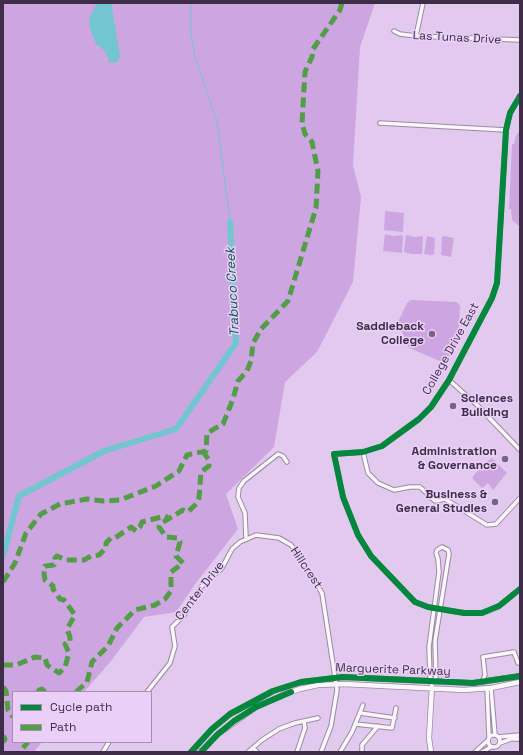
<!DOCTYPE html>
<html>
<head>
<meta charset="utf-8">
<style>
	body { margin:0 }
	#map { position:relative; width:523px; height:755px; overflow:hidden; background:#e2caee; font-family:"Space Grotesk",sans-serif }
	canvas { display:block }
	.frame { position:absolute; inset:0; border:4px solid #3d2d46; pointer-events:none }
	.legend { position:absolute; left:12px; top:691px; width:140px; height:52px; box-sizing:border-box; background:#ead0f8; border:1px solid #a58fb1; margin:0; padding:5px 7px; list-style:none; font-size:12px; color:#3d2d46 }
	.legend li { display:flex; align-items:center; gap:8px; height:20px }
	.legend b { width:20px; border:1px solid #a58fb1 }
</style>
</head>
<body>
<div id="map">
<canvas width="523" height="755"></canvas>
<div class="frame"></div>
<ul class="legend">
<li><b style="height:5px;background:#00873e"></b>Cycle path</li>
<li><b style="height:5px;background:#539d47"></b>Path</li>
</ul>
</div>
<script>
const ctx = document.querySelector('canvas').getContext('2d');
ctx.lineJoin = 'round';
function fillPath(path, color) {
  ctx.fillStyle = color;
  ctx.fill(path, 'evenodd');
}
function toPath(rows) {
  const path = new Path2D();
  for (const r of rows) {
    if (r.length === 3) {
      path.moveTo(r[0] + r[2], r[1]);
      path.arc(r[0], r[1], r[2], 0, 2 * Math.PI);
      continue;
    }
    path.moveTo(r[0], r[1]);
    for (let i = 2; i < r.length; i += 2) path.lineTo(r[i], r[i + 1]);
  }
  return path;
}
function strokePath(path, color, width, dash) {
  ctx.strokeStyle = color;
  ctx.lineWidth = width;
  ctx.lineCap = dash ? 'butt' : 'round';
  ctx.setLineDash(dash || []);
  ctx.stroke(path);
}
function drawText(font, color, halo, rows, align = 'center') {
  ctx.font = font + ' "Space Grotesk",sans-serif';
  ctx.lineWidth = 3;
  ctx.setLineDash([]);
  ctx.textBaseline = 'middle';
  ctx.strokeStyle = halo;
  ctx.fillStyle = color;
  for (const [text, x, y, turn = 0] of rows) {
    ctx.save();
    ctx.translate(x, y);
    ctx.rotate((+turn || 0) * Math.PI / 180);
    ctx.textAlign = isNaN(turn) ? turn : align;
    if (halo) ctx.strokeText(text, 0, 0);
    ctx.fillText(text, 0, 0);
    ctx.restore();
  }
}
fillPath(toPath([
	[3,3,375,3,360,47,353,165,361,197,353,282,317,352,285,382,274,447,226,494,238,529,196,583,176,612,144,617,111,661,84,692,13,692,13,742,42,742,34,752,3,752],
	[520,130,520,227,512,220,511,209,509,209,512,144,514,144,516,136],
	[385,211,404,213,403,232,384,230],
	[385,234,393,236,401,235,403,236,402,253,383,251],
	[406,235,414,237,422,236,423,238,422,254,411,254,404,252],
	[427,236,435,238,434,254,432,255,424,254],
	[444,236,454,238,451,257,441,255,442,237],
	[411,300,457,302,460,306,458,343,449,357,440,361,409,348,398,322,407,303],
	[492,458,507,473,493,490,488,483,482,488,472,478,482,465]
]), '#cda6e1');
fillPath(toPath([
	[97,3,113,3,112,7,120,57,117,62,113,63,108,62,109,60,105,51,96,44,90,28,89,19]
]), '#72c6d0');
strokePath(toPath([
	[191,3,191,34,194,53,217,121,230,222]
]), '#72c6d0', 1);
strokePath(toPath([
	[3,556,19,496,104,451,176,429,236,343,230,222]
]), '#72c6d0', 6);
const minor = toPath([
	[394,31,400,34,416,36,520,40],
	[416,36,423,3],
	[520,96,510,113,506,130,497,283,492,298,449,380,431,407,419,419,382,446,363,452,334,454,343,497,358,535,371,556,415,602,428,607,464,613,482,613,499,606,520,589],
	[380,123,506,130],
	[449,380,477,405,520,450],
	[363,452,368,473,378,483,394,490,410,487,420,487,435,501,445,499,487,525,496,524,520,498],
	[246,538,245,513,238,497,239,488,244,481,278,454,283,456,287,462],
	[442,547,448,550,449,554,435,641,436,677,433,682,430,677,429,647,439,572,438,559,436,553,437,550,442,547],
	[482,683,485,675,483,657,514,652,518,663,520,662],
	[487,688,489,737],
	[491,688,495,735],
	[147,692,170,663,175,646,172,627,184,615,201,587,222,568,232,549,240,542,256,535,279,538,291,545,295,550,322,593,337,690,331,726,321,752],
	[360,713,395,718],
	[355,724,392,728,396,708],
	[494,741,6],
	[498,737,520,735],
	[500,743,511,739,520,739],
	[253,748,257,752],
	[103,752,109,742],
	[248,752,262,740,279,729,295,723,318,718],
	[297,752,305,728,304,721],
	[340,752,352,732,363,705],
	[362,752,362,745,378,726],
	[475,752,487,741],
	[482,752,491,747]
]);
const major = toPath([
	[191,752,212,729,230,714,273,691,301,682,343,677,473,683,520,676],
	[200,752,218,734,256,707,287,693,300,689,318,685,343,684,464,690,491,688,520,682],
	[431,752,429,738,432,686]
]);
strokePath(minor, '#9b89a4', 5.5);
strokePath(major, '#9b89a4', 6);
strokePath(minor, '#fbf7fc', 3.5);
strokePath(major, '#fbf7fc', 4.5);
strokePath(toPath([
	[3,582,15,563,26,533,41,514,60,504,87,499,103,501,120,500,156,486,179,471,187,455,206,451,207,433,223,424,233,399,238,381,247,371,251,361,253,343,261,329,288,301,316,208,318,171,312,142,305,134,302,123,305,72,312,57,313,49,340,10,342,3],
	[3,665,16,665,35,657,45,658,47,665,59,673,65,667,69,653,65,644,70,642,70,637,67,629,75,615,64,600,60,599,53,589,53,586,45,580,44,574,45,566,54,565,55,558,57,556,66,560,84,560,91,556,99,555,106,548,106,543,111,538,115,538,131,527,136,531,140,527,142,522,165,516,170,519],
	[3,687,6,691,8,710,13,717],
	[38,692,39,690,42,689,45,692],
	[76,692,87,682,92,662,108,646,117,628,135,610,155,605,165,599,171,591,171,572,183,563,176,556,180,542,178,538,166,537,159,527,160,524,183,510,188,512,197,503,199,498,201,472,209,466,209,460,204,453],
	[3,736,5,739,3,742],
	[23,748,28,742]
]), '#539d47', 5, [10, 5]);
strokePath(toPath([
	[520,96,510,113,506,130,497,283,492,298,449,380,431,407,419,419,382,446,363,452,334,454,343,497,358,535,371,556,415,602,428,607,464,613,482,613,499,606,520,589],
	[202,751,218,734,234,721,256,707,291,692],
	[191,752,212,729,230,714,273,691,301,682,343,677,473,683,520,676]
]), '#00873e', 6);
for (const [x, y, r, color] of [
	[432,334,4,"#776481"],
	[453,406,4,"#776481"],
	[505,459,4,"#776481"],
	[495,502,4,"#776481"]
]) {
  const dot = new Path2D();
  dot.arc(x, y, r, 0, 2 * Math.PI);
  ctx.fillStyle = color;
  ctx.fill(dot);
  strokePath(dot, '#ead0f8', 1.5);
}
drawText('12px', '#3d2d46', '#ead0f8', [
	["Las Tunas Drive",457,38,3],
	["College Drive East",451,349,-61],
	["Hillcrest",306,568,56],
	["Center Drive",200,591,-52],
	["Marguerite Parkway",393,670,2]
]);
drawText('bold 12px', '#3d2d46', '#ead0f8', [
	["Saddleback",424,327],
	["College",424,341],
	["Sciences",461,399,"left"],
	["Building",461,413,"left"],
	["Administration",497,452],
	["& Governance",497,466],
	["Business &",487,495],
	["General Studies",487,509]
], 'right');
drawText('italic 13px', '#0b5756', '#ead0f8', [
	["Trabuco Creek",233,292,-93]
]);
</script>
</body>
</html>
